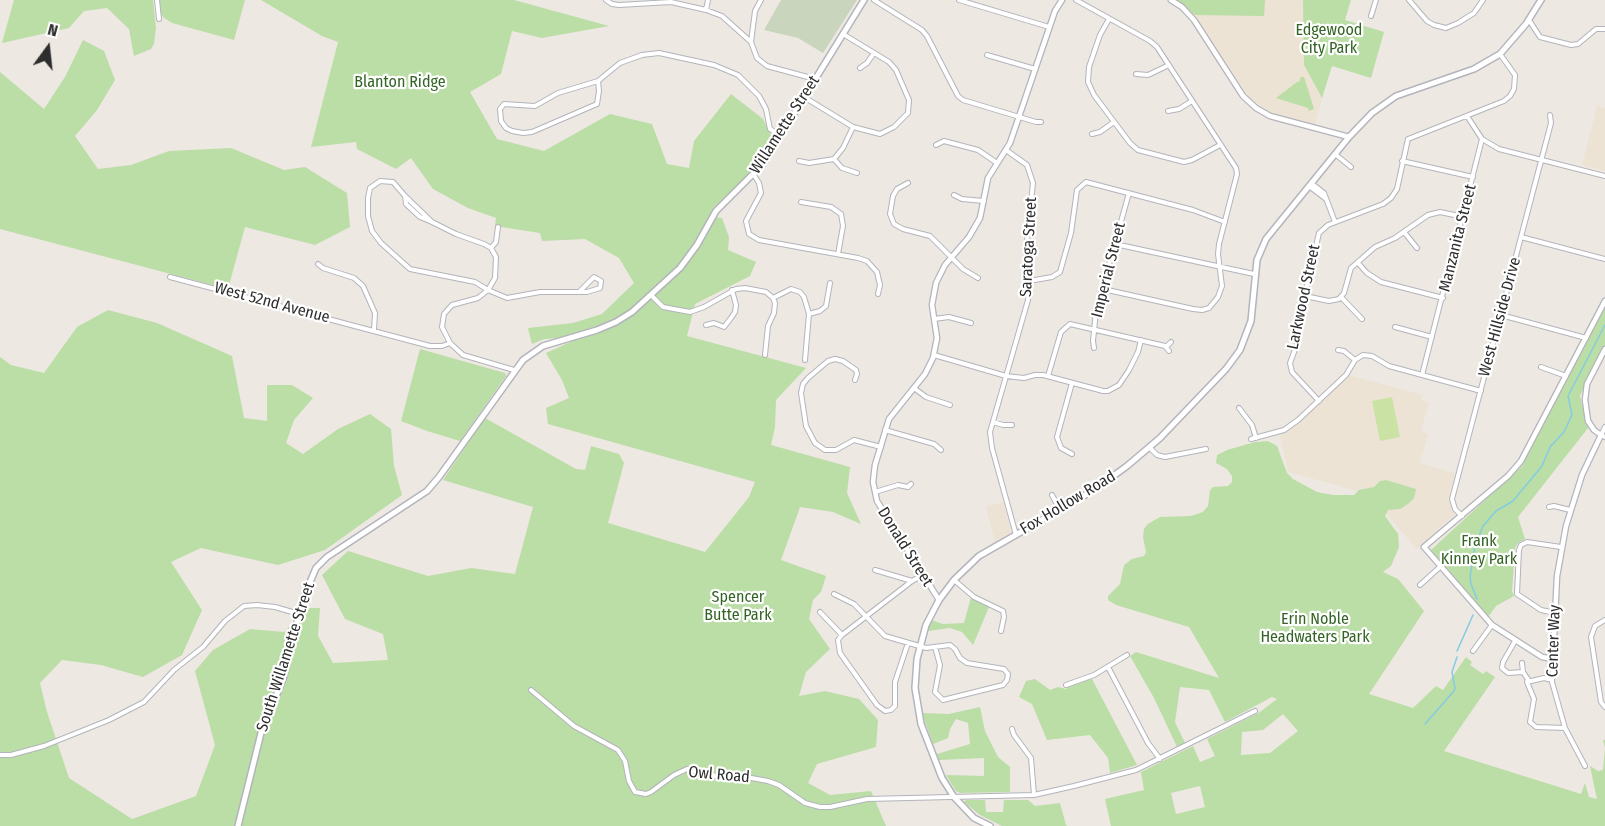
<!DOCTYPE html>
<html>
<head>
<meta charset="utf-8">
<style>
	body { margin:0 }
	#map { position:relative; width:1605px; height:826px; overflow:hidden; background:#ede8e2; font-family:"Fira Sans Condensed",sans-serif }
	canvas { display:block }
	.north { position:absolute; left:18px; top:18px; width:60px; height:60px; -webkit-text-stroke:4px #fff; paint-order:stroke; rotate:15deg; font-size:16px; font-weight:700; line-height:24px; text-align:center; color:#2e2e2e }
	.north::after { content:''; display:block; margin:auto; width:21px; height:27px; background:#2e2e2e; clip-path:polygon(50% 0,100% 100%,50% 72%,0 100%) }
</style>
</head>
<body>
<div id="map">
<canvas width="1605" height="826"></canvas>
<div class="north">N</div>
</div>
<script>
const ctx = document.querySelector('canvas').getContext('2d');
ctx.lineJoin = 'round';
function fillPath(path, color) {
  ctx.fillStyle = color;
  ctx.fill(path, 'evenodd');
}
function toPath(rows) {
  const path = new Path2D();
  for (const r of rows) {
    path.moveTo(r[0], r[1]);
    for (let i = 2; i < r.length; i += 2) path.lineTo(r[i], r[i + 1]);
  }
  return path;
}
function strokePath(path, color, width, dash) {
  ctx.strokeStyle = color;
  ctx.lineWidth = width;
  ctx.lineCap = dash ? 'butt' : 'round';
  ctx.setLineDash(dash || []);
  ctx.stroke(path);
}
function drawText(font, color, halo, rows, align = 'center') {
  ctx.font = font + ' "Fira Sans Condensed",sans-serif';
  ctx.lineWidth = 4.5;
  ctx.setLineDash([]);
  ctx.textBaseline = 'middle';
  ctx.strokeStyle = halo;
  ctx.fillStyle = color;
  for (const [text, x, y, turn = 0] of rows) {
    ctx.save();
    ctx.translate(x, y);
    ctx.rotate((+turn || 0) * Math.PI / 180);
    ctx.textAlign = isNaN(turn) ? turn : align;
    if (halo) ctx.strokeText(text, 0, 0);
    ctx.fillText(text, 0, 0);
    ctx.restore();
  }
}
fillPath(toPath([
	[1176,0,1303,0,1304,65,1322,98,1315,125,1271,113,1251,100,1195,16],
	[1597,106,1605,108,1605,171,1582,165],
	[1349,375,1423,395,1421,400,1429,402,1421,431,1428,434,1420,463,1455,473,1448,500,1455,514,1417,549,1369,494,1288,472,1280,435,1297,424],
	[1003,502,1011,532,995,542,986,507]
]), '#ece3d4');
fillPath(toPath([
	[14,0,153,0,156,28,154,44,151,49,134,56,129,29,107,8,84,11,69,28,2,43],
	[159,0,245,0,234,40,172,23,163,17,160,12],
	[261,0,514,0,609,26,542,38,512,31,501,74,470,92,497,139,544,151,610,114,652,124,667,164,689,168,694,141,731,94,763,119,774,141,755,169,714,207,696,240,678,265,631,309,617,320,602,326,562,338,544,339,532,344,528,328,573,323,602,314,634,283,619,258,585,239,542,241,540,233,495,226,496,218,468,208,433,189,411,158,396,169,357,149,356,142,311,147,338,42,322,36],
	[1177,0,1265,0,1264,16,1195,15],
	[1303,0,1351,0,1345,20,1384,32,1371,78,1332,66,1322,98,1304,65],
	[83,40,104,51,115,80,97,110,75,136,98,169,131,165,169,151,231,148,284,170,305,167,347,193,350,227,315,245,245,227,228,289,0,229,0,72,44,109,65,77],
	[1301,77,1304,77,1314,109,1309,111,1308,108,1276,98,1297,82,1299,82],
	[712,217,722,218,729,237,728,250,756,262,750,276,695,304,687,336,806,368,776,400,775,427,771,445,850,467,847,493,861,524,833,512,800,507,781,560,826,576,821,592,813,600,809,619,830,649,806,672,799,696,825,691,859,699,878,720,876,747,817,764,808,783,830,795,871,791,886,826,0,826,0,357,11,365,44,373,77,327,108,310,157,323,232,356,244,418,267,421,267,385,292,385,313,398,294,420,286,443,303,454,338,429,370,414,391,429,394,466,402,495,325,550,278,565,201,548,171,562,202,610,182,655,143,677,101,665,62,660,40,683,47,712,69,778,132,819,196,796,215,745,195,671,213,650,250,629,284,632,307,608,320,608,318,636,333,663,388,660,383,634,345,619,322,575,348,551,428,576,471,568,515,574,533,507,443,480,485,418,576,469,585,470,591,446,619,454,624,463,608,523,705,552,749,497,755,482,548,424,546,408,569,398,562,380,546,353,624,318,680,268],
	[1605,307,1605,344,1580,396,1588,428,1518,517,1525,539,1518,543,1515,548,1512,591,1514,596,1496,606,1488,617,1431,550,1522,466],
	[420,349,505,373,506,376,460,441,427,431,401,421],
	[1268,441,1277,446,1287,473,1293,479,1317,492,1333,495,1354,495,1359,490,1374,487,1380,481,1386,480,1416,489,1414,498,1408,504,1400,509,1388,510,1385,516,1398,534,1399,547,1391,566,1383,572,1398,579,1424,611,1369,694,1413,708,1436,686,1443,690,1466,657,1472,662,1470,665,1483,674,1486,671,1495,677,1444,751,1581,794,1585,783,1589,797,1597,799,1590,766,1598,771,1603,770,1605,748,1603,740,1605,740,1605,826,1111,826,1105,799,1144,790,1141,772,1193,746,1200,762,1215,756,1207,739,1260,712,1277,699,1272,697,1225,722,1209,690,1180,687,1175,722,1185,743,1177,747,1154,698,1130,656,1136,652,1219,678,1189,627,1116,605,1108,600,1108,596,1120,584,1124,565,1132,559,1144,556,1146,552,1143,537,1144,529,1148,524,1160,517,1191,516,1203,512,1208,506,1210,490,1213,487,1228,486,1232,482,1232,476,1227,469,1216,463,1217,455,1227,450,1255,442],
	[1283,714,1298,731,1270,753,1241,755,1242,732,1263,730],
	[1200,786,1205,807,1176,814,1171,793],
	[971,597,989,607,973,645,962,632,950,628,928,631,931,620,943,624,964,623],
	[1035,679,1050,690,1058,687,1066,689,1071,684,1092,679,1137,765,1110,773,1108,758,1090,735,1047,740,1032,704,1019,697,1026,681],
	[980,707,985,731,998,757,1010,767,1010,792,960,793,956,791,946,775,984,776,984,758,939,760,937,754,970,744,968,723,956,719,950,729,948,738,933,744,922,713,949,714],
	[966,800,985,800,986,812,1003,812,1004,800,1028,800,1035,806,1060,803,1066,825,1068,826,1002,826,980,815,964,802]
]), '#bbdda6');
fillPath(toPath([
	[781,0,857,0,823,53,798,38,764,30]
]), '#c9d5bc');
fillPath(toPath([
	[1392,397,1400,437,1380,441,1372,401]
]), '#cae2a3');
strokePath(toPath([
	[1477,599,1471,584,1470,577,1475,546,1483,526,1496,511,1513,501,1542,466,1550,447,1564,432,1572,415,1568,396,1605,325],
	[1457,651,1473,615],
	[1425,724,1454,691,1455,688,1452,672,1457,657]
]), '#83cce2', 1.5);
const minor = toPath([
	[157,0,159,19],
	[606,0,612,4,619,5,671,2,706,10,722,16,751,42],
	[761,0,755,11,751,42,757,58,767,66,815,79],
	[874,0,922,30,927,36,958,96,963,100,1036,122,1041,122],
	[959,0,1049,27],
	[1076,0,1150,41,1157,47,1236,168,1237,174,1219,244,1218,254,1222,286,1218,297,1209,308,1202,310,1193,309,1103,289],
	[1409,0,1427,21,1434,25,1446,28,1458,23,1474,13,1483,0],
	[706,10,708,0],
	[1371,16,1376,0],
	[1109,19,1100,35,1089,67,1088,82,1094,95,1130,143,1138,150,1184,162,1192,160,1220,145],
	[1529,20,1540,37,1571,45,1578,44,1596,29,1605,29],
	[987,55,1035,69],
	[860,68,867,63,874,53],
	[1136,74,1148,75,1169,65],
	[598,81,599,91,597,104,532,132,523,133,512,131,506,128,501,121,500,109,504,104,535,106,558,93,598,81,620,63,642,55,659,53,714,65,738,75,759,96,766,109,770,129,780,135],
	[804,97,853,127,880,134,894,127,908,113,909,100,896,70,889,62,843,34],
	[1168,111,1179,109,1192,101],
	[1467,116,1482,139,1499,149,1605,176],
	[1092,134,1100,132,1114,122],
	[936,145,944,141,978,150,997,163],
	[1006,150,1027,165,1033,183,1026,251,1029,281,1028,300,990,432,992,448,1016,535],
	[1335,154,1351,167],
	[834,159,843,148,853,127],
	[799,161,809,163,834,159,842,168,857,173],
	[1402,161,1473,177],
	[754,175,759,183,761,193,746,221,749,234,759,240,858,258,867,261,877,272,880,285,878,294],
	[908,183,897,189,893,196,890,214,894,224,903,229,930,236,963,269,978,278],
	[1311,183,1324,193,1335,222],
	[1309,186,1326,199],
	[954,195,962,199,984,201],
	[405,196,406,204,420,217,432,222,456,234,484,244,491,248,496,257,495,278,488,290,478,298,452,305,444,314,442,327,450,343],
	[801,202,831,207,841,214,843,226,838,254],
	[432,222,405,196,393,182,380,181,370,188,368,198,368,216,372,231,381,243,410,269,475,282,488,290,507,298,540,292,587,292,600,288,601,281,594,277,580,291],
	[1404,232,1417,248],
	[1521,237,1605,259],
	[1115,244,1254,274],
	[491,248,496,242,498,227],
	[1358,263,1367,273,1381,282,1443,298],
	[318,264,323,268,354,278,363,286,375,313,374,330],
	[170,277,430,346,442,346,450,343,463,355,514,370],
	[1029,281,1052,277,1060,272,1071,233,1077,190,1086,182,1193,210,1225,222],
	[651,295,663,307,690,312,704,307,736,289,745,288,766,292,773,298,775,303,774,313,768,326,765,355],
	[1305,296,1329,301,1339,299,1344,293,1351,268,1375,247,1395,238,1428,215,1440,212,1464,217],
	[1341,297,1362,319],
	[773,298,791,289,800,292,804,297,809,314,805,360],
	[809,314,820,311,826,306,830,283],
	[1501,315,1586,338],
	[934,319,949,317,971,323],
	[706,325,714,323,724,327,731,318,735,312,736,305,732,290],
	[1395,327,1432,337],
	[1166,347,1171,342],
	[1094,348,1093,341,1096,311,1129,193],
	[1338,350,1344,351,1355,360],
	[934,355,1006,376,1024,378,1035,375,1043,375,1103,391,1108,391,1119,385,1129,370,1138,352,1141,340],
	[1541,367,1566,376],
	[1422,375,1482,139],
	[1048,376,1061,332,1070,324,1165,346,1169,351],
	[855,380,857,374,856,370,843,361,835,359,828,361,808,378,803,384,801,393,806,426,815,443,825,450,836,450,854,440,881,447],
	[914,388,926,397,950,405],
	[1319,401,1292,372,1290,363,1297,344,1298,324,1319,233,1328,225,1383,204,1391,198,1397,189,1408,139,1504,101,1510,96,1514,89,1515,75,1500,54],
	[1239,408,1252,425,1256,438],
	[993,422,1003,425,1012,425],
	[1605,427,1601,435,1605,437],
	[885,430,934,444,941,450],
	[1251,439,1284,430,1298,420,1346,375,1355,360,1363,355,1372,356,1389,366,1481,391],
	[1149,447,1157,455,1165,457,1206,449],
	[1072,454,1061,448,1057,437,1072,383],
	[875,492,898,485,908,487,911,484],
	[1052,495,1060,510],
	[1549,507,1554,506,1570,510],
	[1462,516,1455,509,1452,499,1551,123,1550,115],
	[875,570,912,581],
	[954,580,974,597,1003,611,1004,617,1001,631],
	[1420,585,1441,566],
	[834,594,854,604,885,636,926,648,950,645,955,649,960,658,967,663,1004,669,1008,674,1007,680,1003,685,943,700,935,692,940,665,935,647],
	[820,612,842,635,912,581,923,575],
	[1555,613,1541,610,1517,594,1519,550,1521,545,1527,542,1561,547],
	[1605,620,1595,626,1591,637,1601,702,1605,707],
	[842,635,838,640,840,653,877,705,885,711,891,710,895,706,895,682,908,643],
	[1515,641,1503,662,1502,668,1508,673,1523,672,1529,681],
	[1473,651,1492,625],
	[1553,659,1552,682,1565,728,1585,766],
	[1522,663,1523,672],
	[1108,667,1148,743,1160,759],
	[1552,680,1544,678,1527,682,1534,699,1530,722,1536,727,1565,728],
	[1066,685,1094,675,1127,655],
	[531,690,574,726,618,750,625,761,629,781,635,792,646,794,651,792,674,775,687,769,716,776,746,777,768,781,779,785,805,803,820,807,830,807,867,799,1034,795,1074,786,1136,770,1255,711],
	[1012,729,1014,735,1031,758,1034,795],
	[0,755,11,755,44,746,109,720,144,702,174,670,203,647,225,621,244,606,257,605,275,607,299,614]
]);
const tertiary = toPath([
	[1171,0,1182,7,1194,20,1243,96,1256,108,1270,116,1349,137],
	[1605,301,1521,461,1508,476,1424,547,1492,625,1542,657,1553,659,1557,576,1566,526,1582,475,1601,435,1594,430,1588,421,1585,400,1587,384,1605,349],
	[939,600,877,501,873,482,875,465,889,419,925,374,933,358,937,338,932,305,936,283,945,265,969,237,980,218,988,178,1010,143,1055,11,1062,0]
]);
const secondary = toPath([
	[238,826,261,733,283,679,303,599,316,568,327,557,427,491,439,477,523,360,543,346,597,330,616,322,632,312,680,268,697,245,716,211,763,164,864,0],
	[990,826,974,818,954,797,942,778,921,724,915,688,917,659,926,625,939,600,954,580,979,556,1094,490,1127,466,1160,438,1226,369,1240,350,1251,321,1257,260,1266,239,1349,137,1372,113,1396,96,1474,69,1500,54,1526,24,1541,0]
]);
strokePath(minor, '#b3b4bc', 6);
strokePath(tertiary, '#b3b4bc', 7);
strokePath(secondary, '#b3b4bc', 8);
strokePath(minor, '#fff', 4);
strokePath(tertiary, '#fff', 4.5);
strokePath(secondary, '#fff', 5);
drawText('16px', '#346425', '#fff', [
	["Edgewood",1329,31],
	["City Park",1329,49],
	["Blanton Ridge",400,83],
	["Frank",1479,542],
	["Kinney Park",1479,560],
	["Spencer",738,598],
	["Butte Park",738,616],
	["Erin Noble",1315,620],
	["Headwaters Park",1315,638]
]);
drawText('16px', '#2e2e2e', '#fff', [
	["Willamette Street",785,125,-57],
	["Manzanita Street",1458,238,-76],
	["Saratoga Street",1029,247,-87],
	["Imperial Street",1109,270,-76],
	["Larkwood Street",1304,297,-78],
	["West 52nd Avenue",272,303,15],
	["West Hillside Drive",1500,317,-75],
	["Fox Hollow Road",1068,503,-31],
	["Donald Street",905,547,58],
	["Center Way",1554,641,-88],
	["South Willamette Street",286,657,-72],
	["Owl Road",719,775,5]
]);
</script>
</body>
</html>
